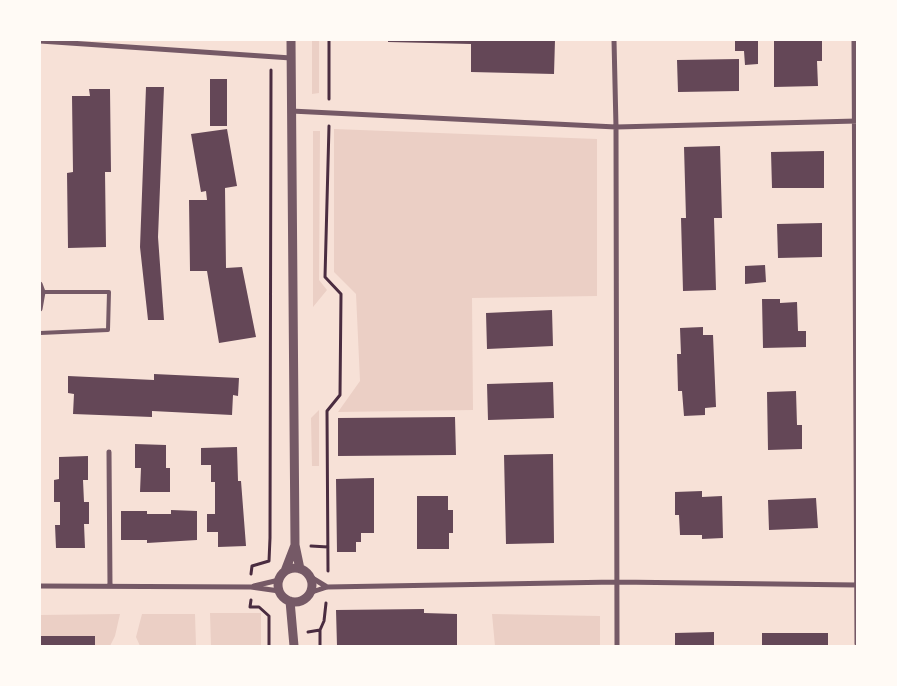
<!DOCTYPE html>
<html>
<head>
<meta charset="utf-8">
<style>
	body { margin:0 }
	#map { position:relative; width:897px; height:686px; overflow:hidden; background:#f7e1d7; font-family:Barlow,sans-serif }
	canvas { display:block }
	.frame { position:absolute; inset:0; border:41px solid #fffaf5; pointer-events:none }
</style>
</head>
<body>
<div id="map">
<canvas width="897" height="686"></canvas>
<div class="frame"></div>
</div>
<script>
const ctx = document.querySelector('canvas').getContext('2d');
ctx.lineJoin = 'round';
function fillPath(path, color) {
  ctx.fillStyle = color;
  ctx.fill(path, 'evenodd');
}
function toPath(rows) {
  const path = new Path2D();
  for (const r of rows) {
    if (r.length === 3) {
      path.moveTo(r[0] + r[2], r[1]);
      path.arc(r[0], r[1], r[2], 0, 2 * Math.PI);
      continue;
    }
    path.moveTo(r[0], r[1]);
    for (let i = 2; i < r.length; i += 2) path.lineTo(r[i], r[i + 1]);
  }
  return path;
}
function strokePath(path, color, width, dash) {
  ctx.strokeStyle = color;
  ctx.lineWidth = width;
  ctx.lineCap = dash ? 'butt' : 'round';
  ctx.setLineDash(dash || []);
  ctx.stroke(path);
}
fillPath(toPath([
	[312,40,319,40,319,93,312,94],
	[334,129,597,139,597,296,472,298,473,410,338,412,360,381,356,294,334,272],
	[313,131,320,131,319,280,327,290,313,307],
	[319,410,319,466,312,466,311,418],
	[210,613,261,613,261,646,211,646],
	[120,614,115,636,110,646,95,646,94,636,40,636,40,615],
	[142,614,195,614,196,646,140,646,136,637],
	[492,614,600,616,600,646,495,646]
]), '#ebcfc5');
fillPath(toPath([
	[388,40,555,40,554,74,471,72,471,44,388,42],
	[735,40,758,40,758,64,745,65,744,51,735,51],
	[774,40,822,40,822,61,817,61,818,86,774,87],
	[739,59,739,91,678,92,677,60],
	[210,79,227,79,227,126,210,126],
	[146,87,164,87,158,237,164,320,148,320,140,247],
	[89,89,110,89,111,172,105,172,106,247,68,248,67,173,73,172,72,96,90,96],
	[227,129,237,186,225,188,226,268,242,267,256,337,219,343,207,271,190,271,189,200,207,200,206,191,201,192,191,134],
	[720,146,722,218,714,218,716,290,683,291,681,218,686,218,684,147],
	[824,151,824,188,772,188,771,152],
	[822,223,822,257,778,258,777,224],
	[765,265,766,282,745,284,745,266],
	[762,299,780,299,780,303,797,302,798,331,806,331,806,347,763,348],
	[552,310,553,346,487,349,486,313],
	[703,327,703,335,713,335,716,407,705,408,705,415,684,416,682,391,678,391,677,354,681,354,680,328],
	[154,374,239,378,238,396,233,395,232,415,152,411,152,417,73,414,74,394,68,393,68,376,154,380],
	[553,382,554,418,488,420,487,384],
	[796,391,797,425,802,425,802,449,768,450,767,392],
	[455,417,456,455,338,456,338,418],
	[135,444,166,445,166,468,170,468,170,492,140,492,141,468,135,468],
	[237,447,238,481,241,481,246,546,218,547,218,532,207,532,207,514,215,514,215,482,211,482,211,465,201,465,201,448],
	[553,454,554,543,506,544,504,455],
	[88,456,88,480,83,480,84,502,89,502,89,524,84,524,85,548,56,548,55,525,60,525,60,502,54,502,54,480,59,479,59,457],
	[374,478,374,533,361,533,361,542,356,542,356,552,337,552,336,479],
	[702,491,702,497,722,496,723,538,702,539,702,535,680,535,679,515,675,515,675,492],
	[417,496,448,496,448,510,453,510,453,533,449,533,449,549,417,549],
	[816,498,818,528,769,530,768,500],
	[171,510,197,511,197,540,147,543,147,540,121,540,121,511,147,511,147,514,171,514],
	[424,609,424,613,457,614,457,646,337,646,336,610],
	[714,632,714,646,675,646,675,633],
	[762,633,828,633,828,646,762,646],
	[40,636,95,636,95,646,40,646]
]), '#644757');
strokePath(toPath([
	[329,99,329,40],
	[311,546,328,547],
	[328,571,327,411,340,395,341,294,325,277,329,126],
	[251,574,252,566,269,561,270,538,271,70],
	[251,600,250,607,259,607,269,616,269,646],
	[308,632,320,630],
	[320,646,320,630,324,621,326,603]
]), '#4a2c40', 3);
strokePath(toPath([
	[40,333,108,330,109,292,43,292]
]), '#755966', 4);
strokePath(toPath([
	[614,40,616,127,617,646],
	[854,40,857,644],
	[40,41,291,58],
	[291,111,616,127,857,121],
	[40,284,43,292,40,309],
	[109,452,110,586],
	[309,576,327,587],
	[40,586,251,587,279,591],
	[254,586,279,580],
	[309,593,327,587,616,582,857,585]
]), '#755966', 5);
strokePath(toPath([
	[291,40,295,545,300,569],
	[295,585,17],
	[285,571,295,545],
	[290,601,294,646]
]), '#755966', 9);
</script>
</body>
</html>
